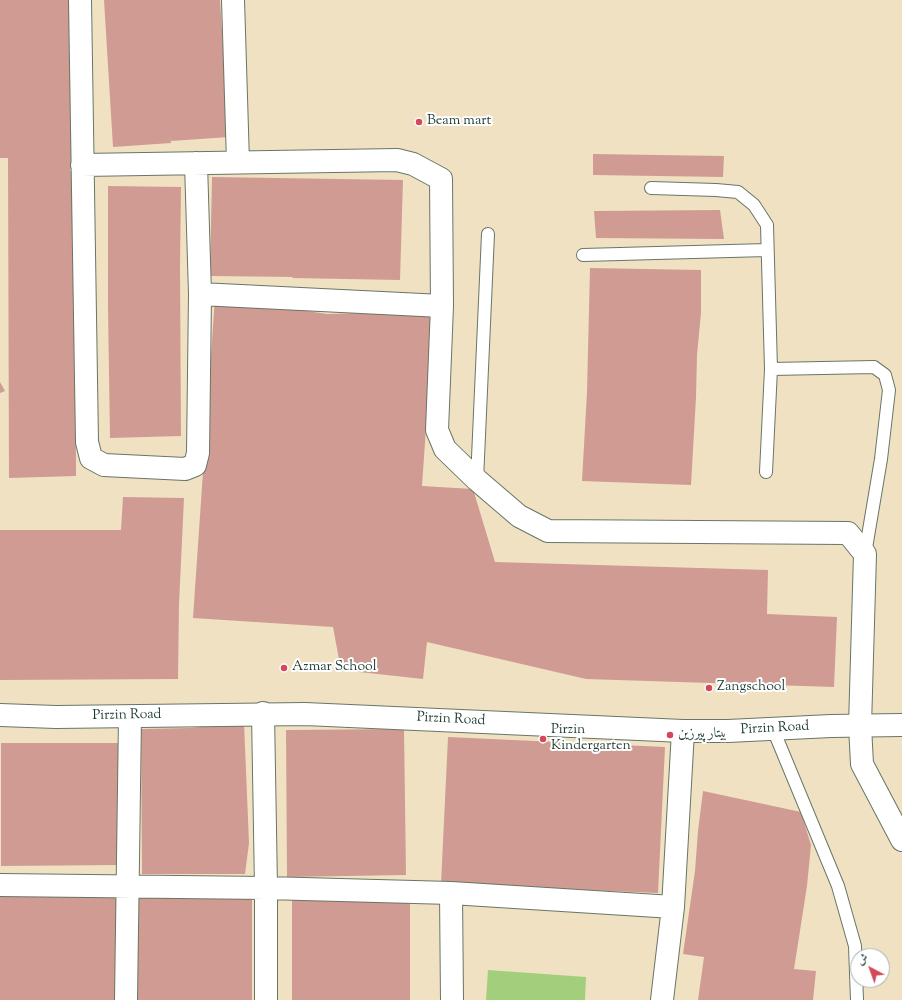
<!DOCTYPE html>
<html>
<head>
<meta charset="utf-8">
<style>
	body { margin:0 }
	#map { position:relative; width:902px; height:1000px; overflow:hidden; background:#f0e1c3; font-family:"Sorts Mill Goudy",Amiri,serif }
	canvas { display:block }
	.north { position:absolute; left:850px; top:948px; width:40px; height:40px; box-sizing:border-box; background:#fff; border:1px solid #a5b1ae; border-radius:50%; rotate:319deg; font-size:11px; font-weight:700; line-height:16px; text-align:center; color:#1f3d34 }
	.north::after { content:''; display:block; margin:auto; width:14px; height:18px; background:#d1495b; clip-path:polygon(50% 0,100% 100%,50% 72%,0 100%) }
</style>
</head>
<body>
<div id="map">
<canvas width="902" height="1000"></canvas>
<div class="north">ش</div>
</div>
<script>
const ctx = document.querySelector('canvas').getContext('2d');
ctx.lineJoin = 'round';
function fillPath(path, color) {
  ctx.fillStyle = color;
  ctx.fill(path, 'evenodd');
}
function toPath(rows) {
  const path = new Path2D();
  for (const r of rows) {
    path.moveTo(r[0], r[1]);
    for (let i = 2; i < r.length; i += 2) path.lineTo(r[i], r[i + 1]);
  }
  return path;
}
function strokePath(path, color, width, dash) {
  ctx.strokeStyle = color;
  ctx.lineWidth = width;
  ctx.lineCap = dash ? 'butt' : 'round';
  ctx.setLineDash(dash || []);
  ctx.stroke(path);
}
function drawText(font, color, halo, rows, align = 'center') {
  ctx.font = font + ' "Sorts Mill Goudy",Amiri,serif';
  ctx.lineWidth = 4;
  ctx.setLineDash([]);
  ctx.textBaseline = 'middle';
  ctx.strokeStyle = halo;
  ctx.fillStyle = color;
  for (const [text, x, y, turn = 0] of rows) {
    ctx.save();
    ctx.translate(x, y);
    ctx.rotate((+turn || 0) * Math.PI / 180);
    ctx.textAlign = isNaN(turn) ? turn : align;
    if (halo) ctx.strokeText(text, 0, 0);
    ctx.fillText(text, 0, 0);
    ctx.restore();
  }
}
fillPath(toPath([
	[488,970,586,977,585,1000,486,1000]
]), '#a3cf7c');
fillPath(toPath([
	[0,0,73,0,75,140,70,171,75,171,76,476,9,478,8,158,0,158],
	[104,0,220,0,229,137,171,141,170,134,171,143,113,147],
	[593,154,724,156,723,177,593,175],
	[212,177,403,180,400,280,292,278,293,277,210,276],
	[108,186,181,187,180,266,181,436,110,438,108,308],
	[720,210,724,239,596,238,594,211],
	[590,268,701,270,701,313,697,355,696,397,691,485,582,481,587,392],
	[215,297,327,314,434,311,422,486,473,489,495,562,768,570,767,614,837,617,834,687,586,679,427,642,423,679,341,670,333,627,193,618],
	[0,382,5,391,0,393],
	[123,497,184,498,179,604,178,679,0,680,0,530,121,530],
	[244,723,249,843,245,874,142,874,141,729,190,728],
	[404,729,406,875,287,877,286,730],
	[448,737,665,747,658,893,441,884],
	[1,743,119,743,120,865,1,866],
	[703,791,801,812,811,845,807,886,794,969,816,971,813,1000,698,1000,704,957,683,954,695,871,698,831],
	[0,895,117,895,117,1000,0,1000],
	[252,895,252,1000,134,1000,134,896],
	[410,899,410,1000,292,1000,292,900]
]), '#d09b92');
const service = toPath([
	[651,188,716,190,738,192,754,205,767,225,771,369,766,472],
	[583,255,767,250],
	[771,369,874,367,885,375,889,390,881,459,865,554],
	[477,480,488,234],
	[773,729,838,886,855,946,857,1000]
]);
const minor = toPath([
	[80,0,87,442,91,458,104,465,185,469,195,465,198,453,200,294,196,163],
	[233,0,238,162],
	[82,165,397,160,413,164,441,179,442,306,437,430,445,449,477,480,519,516,548,531,848,533,865,554,860,726,862,764,902,840],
	[200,294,442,306],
	[263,713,266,888,266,1000],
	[0,885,266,888,451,893,673,907],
	[451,893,452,1000],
	[126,1000,130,717],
	[662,1000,673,907,683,731]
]);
const tertiary = toPath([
	[0,715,56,717,305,714,683,731,728,731,831,726,902,725]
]);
strokePath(service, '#687666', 14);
strokePath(minor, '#687666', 24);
strokePath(tertiary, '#687666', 24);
strokePath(service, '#fff', 12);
strokePath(minor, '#fff', 22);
strokePath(tertiary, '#fff', 22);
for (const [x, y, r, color] of [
	[419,122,4,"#d1495b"],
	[284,668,4,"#d1495b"],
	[709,688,4,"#d1495b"],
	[670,735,4,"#d1495b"],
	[543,739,4,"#d1495b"]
]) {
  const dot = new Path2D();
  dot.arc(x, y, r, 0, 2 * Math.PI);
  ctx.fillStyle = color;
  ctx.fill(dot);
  strokePath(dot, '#fff', 1.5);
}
drawText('14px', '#1f3d34', '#fff', [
	["Beam mart",427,122],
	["Azmar School",292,668],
	["Zangschool",717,688],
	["Pirzin",551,731],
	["Kindergarten",551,747],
	["بيتار پيرزين",678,735]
], 'left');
drawText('14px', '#1f3d34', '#fff', [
	["Pirzin Road",127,716,-1],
	["Pirzin Road",451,720,3],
	["Pirzin Road",775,729,-3]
]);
</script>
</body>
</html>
